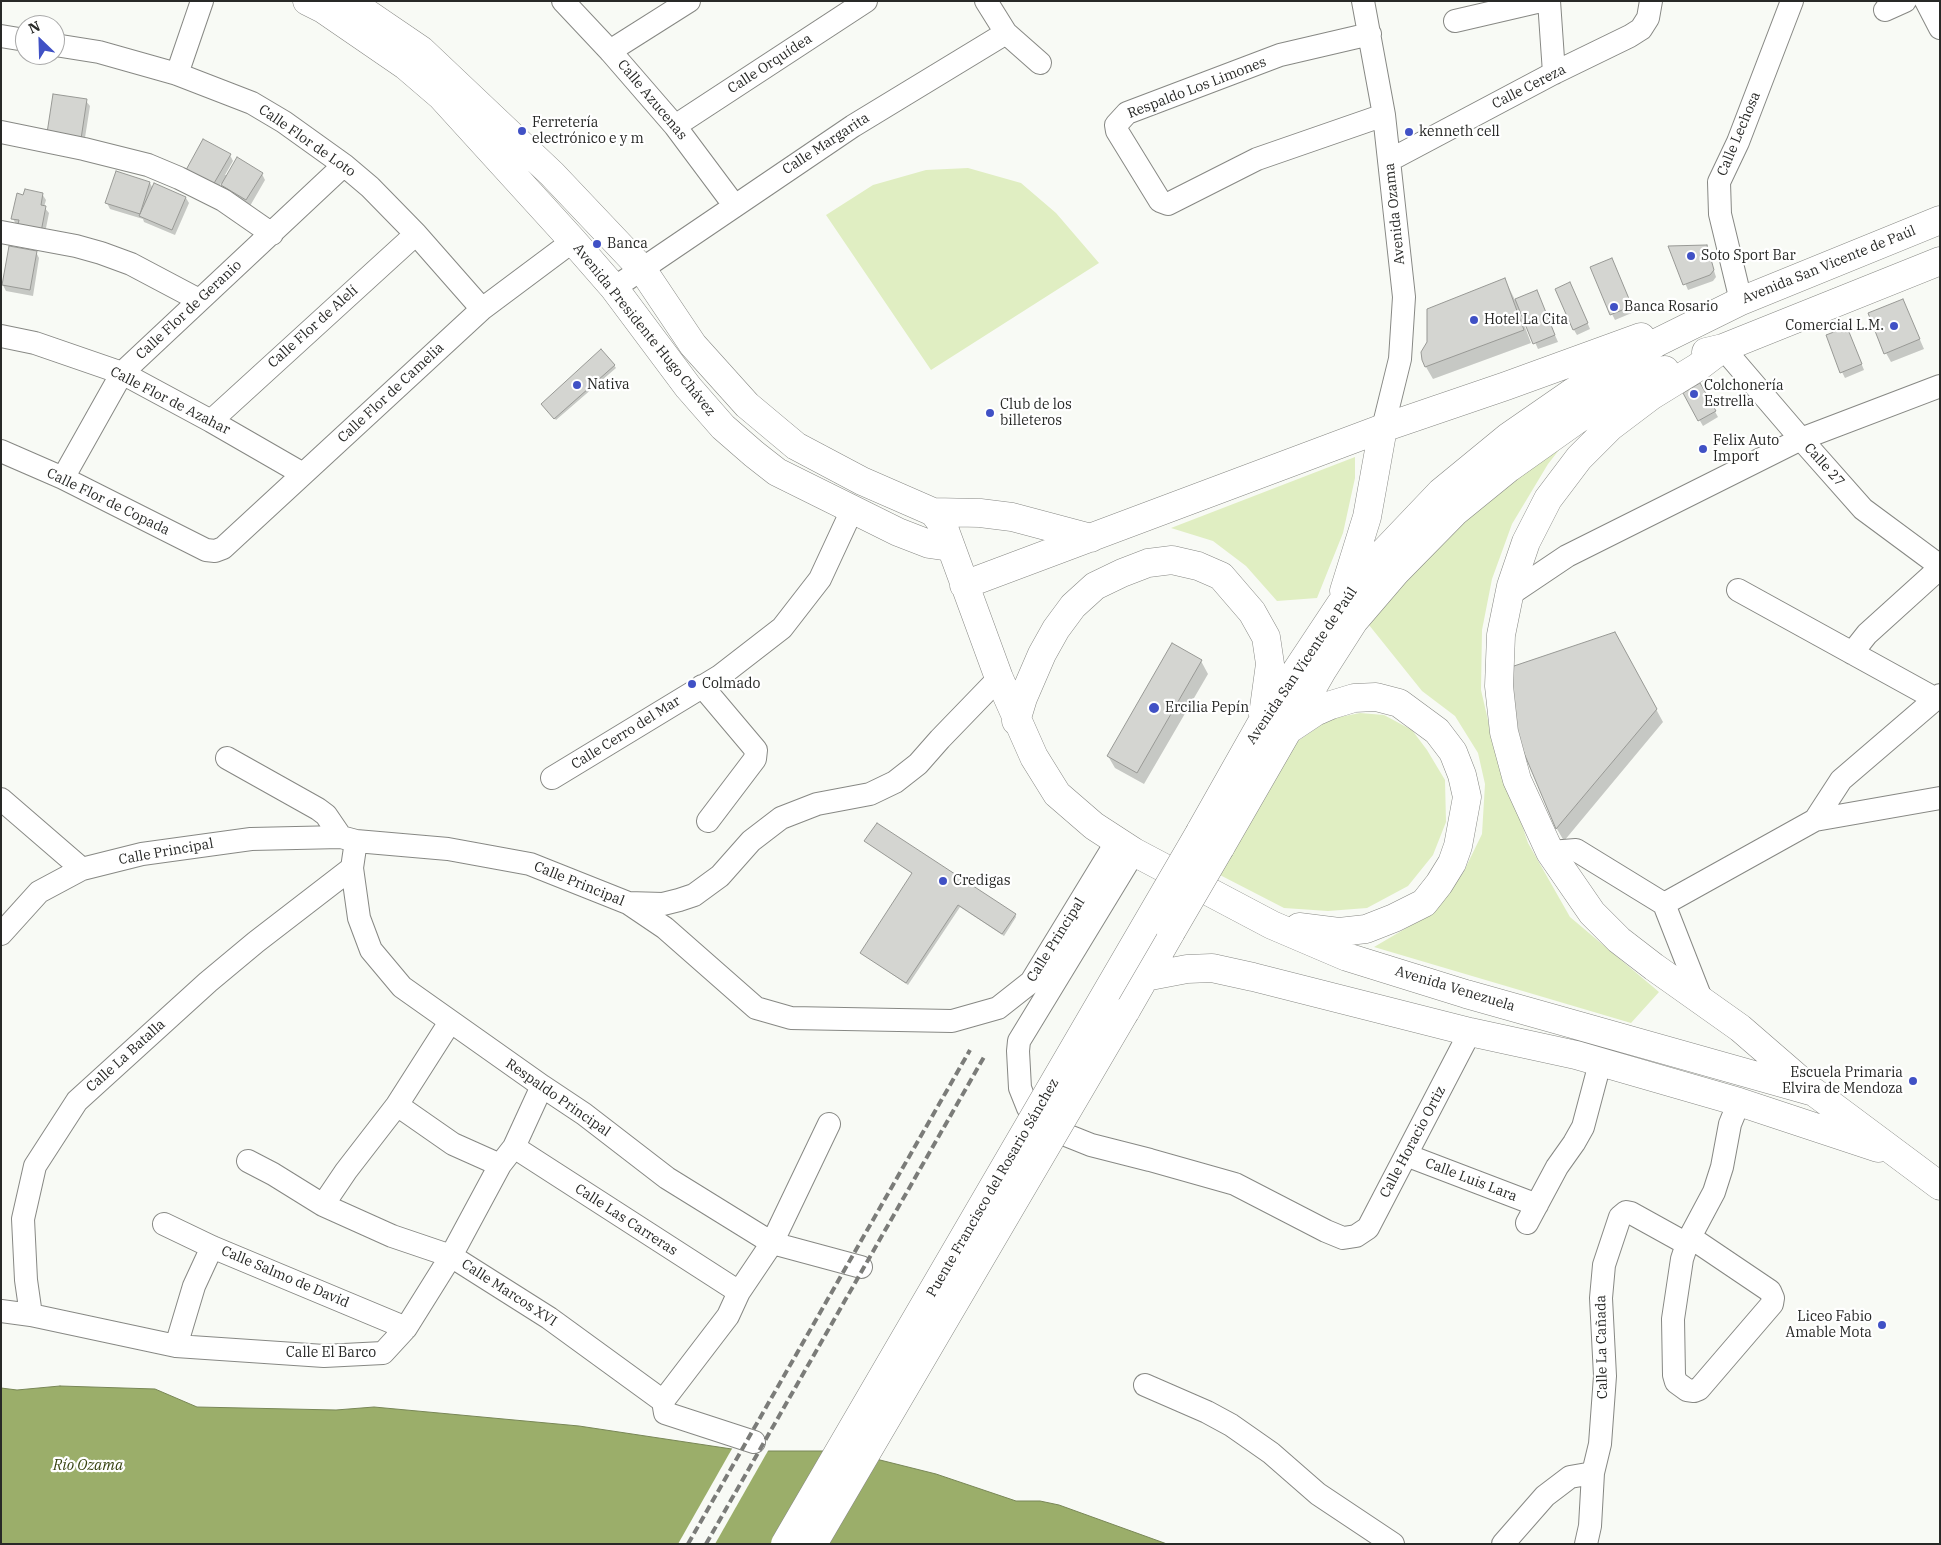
<!DOCTYPE html>
<html>
<head>
<meta charset="utf-8">
<style>
	body { margin:0 }
	#map { position:relative; width:1941px; height:1545px; overflow:hidden; background:#f8faf5; font-family:"IBM Plex Serif",serif }
	canvas { display:block }
	.frame { position:absolute; inset:0; border:2px solid #282927; pointer-events:none }
	.north { position:absolute; left:15px; top:15px; width:50px; height:50px; box-sizing:border-box; background:#fff; border:1px solid #a9a9a9; border-radius:50%; rotate:336deg; font-size:14px; font-weight:700; line-height:20px; text-align:center; color:#282927 }
	.north::after { content:''; display:block; margin:auto; width:18px; height:22px; background:#4051c5; clip-path:polygon(50% 0,100% 100%,50% 72%,0 100%) }
</style>
</head>
<body>
<div id="map">
<canvas width="1941" height="1545"></canvas>
<div class="frame"></div>
<div class="north">N</div>
</div>
<script>
const ctx = document.querySelector('canvas').getContext('2d');
ctx.lineJoin = 'round';
function fillPath(path, color) {
  ctx.fillStyle = color;
  ctx.fill(path, 'evenodd');
}
function toPath(rows) {
  const path = new Path2D();
  for (const r of rows) {
    path.moveTo(r[0], r[1]);
    for (let i = 2; i < r.length; i += 2) path.lineTo(r[i], r[i + 1]);
  }
  return path;
}
function strokePath(path, color, width, dash) {
  ctx.strokeStyle = color;
  ctx.lineWidth = width;
  ctx.lineCap = dash ? 'butt' : 'round';
  ctx.setLineDash(dash || []);
  ctx.stroke(path);
}
function drawText(font, color, halo, rows, align = 'center') {
  ctx.font = font + ' "IBM Plex Serif",serif';
  ctx.lineWidth = 4.5;
  ctx.setLineDash([]);
  ctx.textBaseline = 'middle';
  ctx.strokeStyle = halo;
  ctx.fillStyle = color;
  for (const [text, x, y, turn = 0] of rows) {
    ctx.save();
    ctx.translate(x, y);
    ctx.rotate((+turn || 0) * Math.PI / 180);
    ctx.textAlign = isNaN(turn) ? turn : align;
    if (halo) ctx.strokeText(text, 0, 0);
    ctx.fillText(text, 0, 0);
    ctx.restore();
  }
}
fillPath(toPath([
	[968,168,1021,183,1056,213,1099,263,931,370,826,215,873,185,926,170],
	[1559,450,1548,464,1512,524,1492,579,1482,630,1481,690,1490,729,1528,843,1570,917,1659,992,1631,1023,1374,947,1415,923,1442,900,1463,873,1482,834,1485,784,1478,753,1455,716,1422,691,1369,625,1424,558,1464,519,1513,481],
	[1355,457,1355,478,1343,533,1317,598,1277,601,1246,566,1213,541,1171,528],
	[1360,713,1384,715,1412,730,1427,750,1445,780,1446,822,1433,855,1408,886,1367,908,1328,911,1284,908,1218,874,1295,743,1330,719]
]), '#e0eec2');
const water = toPath([
	[60,1386,155,1389,197,1407,336,1410,374,1407,579,1426,745,1451,823,1451,864,1456,936,1474,1016,1501,1040,1501,1059,1505,1167,1544,1,1544,1,1388,17,1390,60,1386]
]);
fillPath(water, '#9bae6a');
strokePath(water, '#788656', 1);
fillPath(toPath([
	[733,1447,769,1449,715,1544,678,1544]
]), '#f8faf5');
fillPath(toPath([
	[86,101,90,106,84,144,51,139],
	[230,155,233,161,225,175,262,174,265,180,250,206,225,191,221,183,217,190,191,176],
	[116,173,150,183,153,189,186,198,189,203,175,235,144,222,143,219,110,209,107,203],
	[42,194,46,200,44,207,49,213,44,238,16,224,13,219],
	[1706,246,1716,277,1713,281,1688,290,1670,247],
	[10,248,36,252,39,258,33,296,6,291,3,285],
	[1615,265,1634,312,1615,320,1612,314],
	[1505,280,1515,300,1536,291,1558,342,1538,349,1522,313,1520,314,1531,343,1433,379,1426,367],
	[1573,289,1590,329,1577,335,1574,330],
	[1903,301,1924,349,1891,362,1886,353],
	[1847,328,1864,370,1845,378,1842,372],
	[614,365,616,368,556,420,544,406],
	[1700,385,1718,417,1703,426,1684,393],
	[1622,646,1663,722,1564,841,1557,829,1515,727],
	[1201,661,1208,674,1144,784,1115,768,1108,756],
	[866,842,1015,914,1016,917,1004,936,960,907,908,985,861,953,913,874]
]), '#0003');
const building = toPath([
	[53,94,87,99,81,139,47,133,53,94],
	[203,139,231,154,213,185,186,170,203,139],
	[237,157,263,173,246,200,221,185,237,157],
	[116,171,150,182,140,214,105,203,116,171],
	[154,183,186,197,172,230,139,216,154,183],
	[25,189,43,193,41,205,46,206,41,232,17,228,19,220,11,219,17,193,23,195,25,189],
	[1707,245,1714,270,1710,275,1683,285,1668,246,1707,245],
	[9,246,37,251,30,290,2,285,9,246],
	[1612,258,1632,306,1610,315,1590,267,1612,258],
	[1505,278,1524,330,1425,367,1422,360,1421,352,1427,342,1427,309,1505,278],
	[1570,282,1588,323,1573,330,1555,289,1570,282],
	[1537,290,1555,335,1533,344,1515,299,1537,290],
	[1903,299,1920,339,1884,354,1868,313,1903,299],
	[1847,327,1862,364,1840,373,1826,335,1847,327],
	[601,349,615,365,554,419,541,404,601,349],
	[1700,383,1716,411,1698,421,1683,393,1700,383],
	[1615,632,1657,709,1556,829,1513,727,1511,667,1615,632],
	[1172,643,1202,660,1137,773,1107,756,1172,643],
	[877,823,1016,914,1002,934,958,905,906,983,860,953,912,873,864,841,877,823]
]);
fillPath(building, '#d4d5d1');
strokePath(building, '#989995', 1);
const minor = toPath([
	[563,1,610,51,675,126,734,205],
	[986,1,1006,33,1040,63],
	[1363,1,1384,115,1404,297,1400,359,1383,428],
	[1549,1,1554,73],
	[1926,1,1940,28],
	[1885,10,1905,1],
	[1455,21,1541,1],
	[1370,34,1280,55,1127,113,1116,125,1117,131,1160,201,1168,204,1257,159,1384,115],
	[1,36,25,40],
	[55,45,99,52,177,74,252,103,284,122,344,165,370,187,416,234,482,309],
	[610,51,689,1],
	[177,74,202,1],
	[675,126,866,1],
	[1,132,84,149,148,165,179,178,223,200,272,234],
	[1390,160,1554,73,1630,36,1641,29,1648,18,1651,1],
	[1,232,76,246,101,253,131,264,199,300],
	[614,288,853,126,1006,33],
	[1741,301,1720,214,1719,182,1738,142,1792,1],
	[1,336,35,343,122,373,211,421,303,474],
	[1723,348,1801,439,1863,509,1940,566],
	[211,421,416,234],
	[1,451,63,478,206,550,215,551,223,548,482,309,573,241],
	[63,478,122,373,344,165],
	[1738,590,1934,698],
	[1509,595,1567,556,1801,439,1940,386],
	[1852,653,1867,634,1940,568],
	[702,686,756,750,755,759,708,821],
	[227,758,318,809,326,815,341,837],
	[552,778,720,676,782,628,820,579,852,510],
	[1,799,82,869],
	[1815,820,1841,780,1940,695],
	[356,841,352,868,359,918,371,950,402,987,542,1086,584,1114,667,1178,772,1243,861,1267],
	[1134,852,1019,1041,1018,1051,1020,1088,1028,1108,1056,1131,1091,1145,1150,1160,1235,1184,1326,1231,1343,1238,1356,1236,1368,1228,1470,1032],
	[1550,852,1576,850,1664,904,1815,820,1940,798],
	[628,903,663,904,679,900,694,895,720,876,751,841,781,818,817,804,870,794,895,782,918,764,940,739,999,678],
	[1664,904,1702,1001],
	[1,934,39,892,82,869,142,854,251,839,341,837,356,841,448,849,530,864,628,903,665,928,756,1008,791,1018,952,1021,998,1008,1031,982,1117,841],
	[397,1105,453,1144,500,1165],
	[514,1147,739,1292],
	[1406,1155,1537,1205],
	[248,1161,273,1174,323,1205,392,1236,451,1256,549,1318,663,1401,665,1413,754,1442],
	[323,1205,346,1171,397,1105,450,1022],
	[1527,1223,1557,1167,1574,1143,1583,1127,1600,1063],
	[164,1224,212,1247,406,1328],
	[1690,1237,1770,1291,1773,1298,1772,1304,1699,1389,1694,1391,1687,1390,1676,1382,1674,1375,1673,1319,1682,1259,1687,1244,1690,1237,1714,1192,1722,1167,1730,1124,1739,1102],
	[1,1311,31,1315,176,1346,324,1356,383,1353,406,1328,451,1256,500,1165,514,1147,542,1086],
	[31,1315,26,1280,23,1219,35,1166,77,1101,208,982,256,942,352,868],
	[176,1346,194,1286,212,1247],
	[1145,1385,1207,1412,1231,1425,1271,1453,1318,1494,1393,1544],
	[663,1401,728,1316,739,1292,772,1243,829,1124],
	[1503,1544,1545,1496,1570,1477,1593,1473],
	[1586,1544,1590,1526,1593,1473,1600,1444,1605,1376,1601,1298,1604,1265,1620,1217,1626,1212,1631,1213,1687,1244]
]);
const major = toPath([
	[307,1,323,9,406,66,441,96,573,241,614,288,688,387,723,427,754,454,777,472,898,532,929,544,950,547],
	[349,1,421,50,552,174,642,269,693,345,747,405,796,446,862,481,933,512,943,525,999,678,1034,757,1057,794,1094,826,1134,852,1272,925,1347,957,1466,994,1814,1092,1940,1186],
	[1723,348,1698,367,1651,396,1610,427,1579,458,1548,499,1526,542,1511,586,1501,635,1499,686,1504,732,1517,780,1550,852,1592,913,1619,940,1654,967,1740,1028,1807,1086],
	[1706,352,1723,348,1940,261],
	[933,512,980,513,1012,517,1091,538],
	[964,585,1383,428,1506,386,1641,337],
	[1344,591,1367,517,1383,428],
	[1016,721,1023,698,1042,654,1056,629,1073,606,1095,586,1122,573,1148,563,1172,560,1198,566,1221,576,1252,612,1266,637,1270,664,1263,715],
	[1291,728,1315,712,1331,705,1354,698,1376,697,1399,703,1437,731,1453,752,1462,775,1467,797,1458,846,1452,863,1439,884,1424,903,1394,918,1366,929,1339,932,1299,927],
	[1200,832,1261,724,1340,605,1381,555,1441,492,1508,437,1573,392,1658,342,1741,301,1940,220],
	[1220,848,1322,671,1354,621,1396,572,1455,512,1509,468,1578,419,1641,381,1665,370],
	[1145,977,1187,969,1212,968,1253,977,1470,1032,1576,1055,1739,1102,1878,1148],
	[1125,1012,1171,932]
]);
strokePath(minor, '#878884', 24);
strokePath(major, '#878884', 29);
strokePath(minor, '#fff', 22);
strokePath(major, '#fff', 28);
strokePath(toPath([
	[688,1544,970,1050],
	[706,1544,984,1057]
]), '#7b7c79', 4, [8, 4]);
const majorBridge = toPath([
	[1171,932,1220,848],
	[785,1544,1200,832],
	[813,1544,1125,1012]
]);
strokePath(majorBridge, '#878884', 29, []);
strokePath(majorBridge, '#fff', 28);
for (const [x, y, r, color] of [
	[522,131,5,"#4051c5"],
	[1409,132,5,"#4051c5"],
	[597,244,5,"#4051c5"],
	[1691,256,5,"#4051c5"],
	[1614,307,5,"#4051c5"],
	[1474,320,5,"#4051c5"],
	[1894,326,5,"#4051c5"],
	[577,385,5,"#4051c5"],
	[1694,394,5,"#4051c5"],
	[990,413,5,"#4051c5"],
	[1703,449,5,"#4051c5"],
	[692,684,5,"#4051c5"],
	[1154,708,6,"#4051c5"],
	[943,881,5,"#4051c5"],
	[1913,1081,5,"#4051c5"],
	[1882,1325,5,"#4051c5"]
]) {
  const dot = new Path2D();
  dot.arc(x, y, r, 0, 2 * Math.PI);
  ctx.fillStyle = color;
  ctx.fill(dot);
  strokePath(dot, '#fff', 2);
}
drawText('14px', '#282927', '#fff', [
	["Calle Orquídea",770,64,-33],
	["Calle Cereza",1529,87,-27],
	["Respaldo Los Limones",1197,88,-21],
	["Calle Azucenas",652,100,50],
	["Calle Lechosa",1739,134,-67],
	["Calle Flor de Loto",307,141,35],
	["Calle Margarita",826,144,-33],
	["Avenida Ozama",1395,214,-96],
	["Avenida San Vicente de Paúl",1829,265,-22],
	["Calle Flor de Geranio",189,310,-43],
	["Calle Flor de Alelí",313,327,-42],
	["Avenida Presidente Hugo Chávez",644,330,51],
	["Calle Flor de Camelia",391,393,-43],
	["Calle Flor de Azahar",170,401,27],
	["Calle 27",1824,465,48],
	["Calle Flor de Copada",108,502,26],
	["Avenida San Vicente de Paúl",1302,666,-56],
	["Calle Cerro del Mar",626,733,-32],
	["Calle Principal",166,852,-10],
	["Calle Principal",579,884,22],
	["Calle Principal",1056,940,-58],
	["Avenida Venezuela",1455,989,17],
	["Calle La Batalla",126,1056,-42],
	["Respaldo Principal",558,1098,35],
	["Calle Horacio Ortiz",1413,1142,-62],
	["Calle Luis Lara",1471,1180,21],
	["Puente Francisco del Rosario Sánchez",993,1188,-60],
	["Calle Las Carreras",626,1220,33],
	["Calle Salmo de David",285,1277,23],
	["Calle Marcos XVI",509,1293,33],
	["Calle La Cañada",1602,1347,-91],
	["Calle El Barco",331,1353]
]);
drawText('14px', '#282927', '#fff', [
	["Ferretería",532,123],
	["electrónico e y m",532,139],
	["kenneth cell",1419,132],
	["Banca",607,244],
	["Soto Sport Bar",1701,256],
	["Banca Rosario",1624,307],
	["Hotel La Cita",1484,320],
	["Comercial L.M.",1884,326,"right"],
	["Nativa",587,385],
	["Colchonería",1704,386],
	["Estrella",1704,402],
	["Club de los",1000,405],
	["billeteros",1000,421],
	["Felix Auto",1713,441],
	["Import",1713,457],
	["Colmado",702,684],
	["Ercilia Pepín",1165,708],
	["Credigas",953,881],
	["Escuela Primaria",1903,1073,"right"],
	["Elvira de Mendoza",1903,1089,"right"],
	["Liceo Fabio",1872,1317,"right"],
	["Amable Mota",1872,1333,"right"]
], 'left');
drawText('italic 15px', '#36420f', '#fff', [
	["Río Ozama",88,1466]
]);
</script>
</body>
</html>
